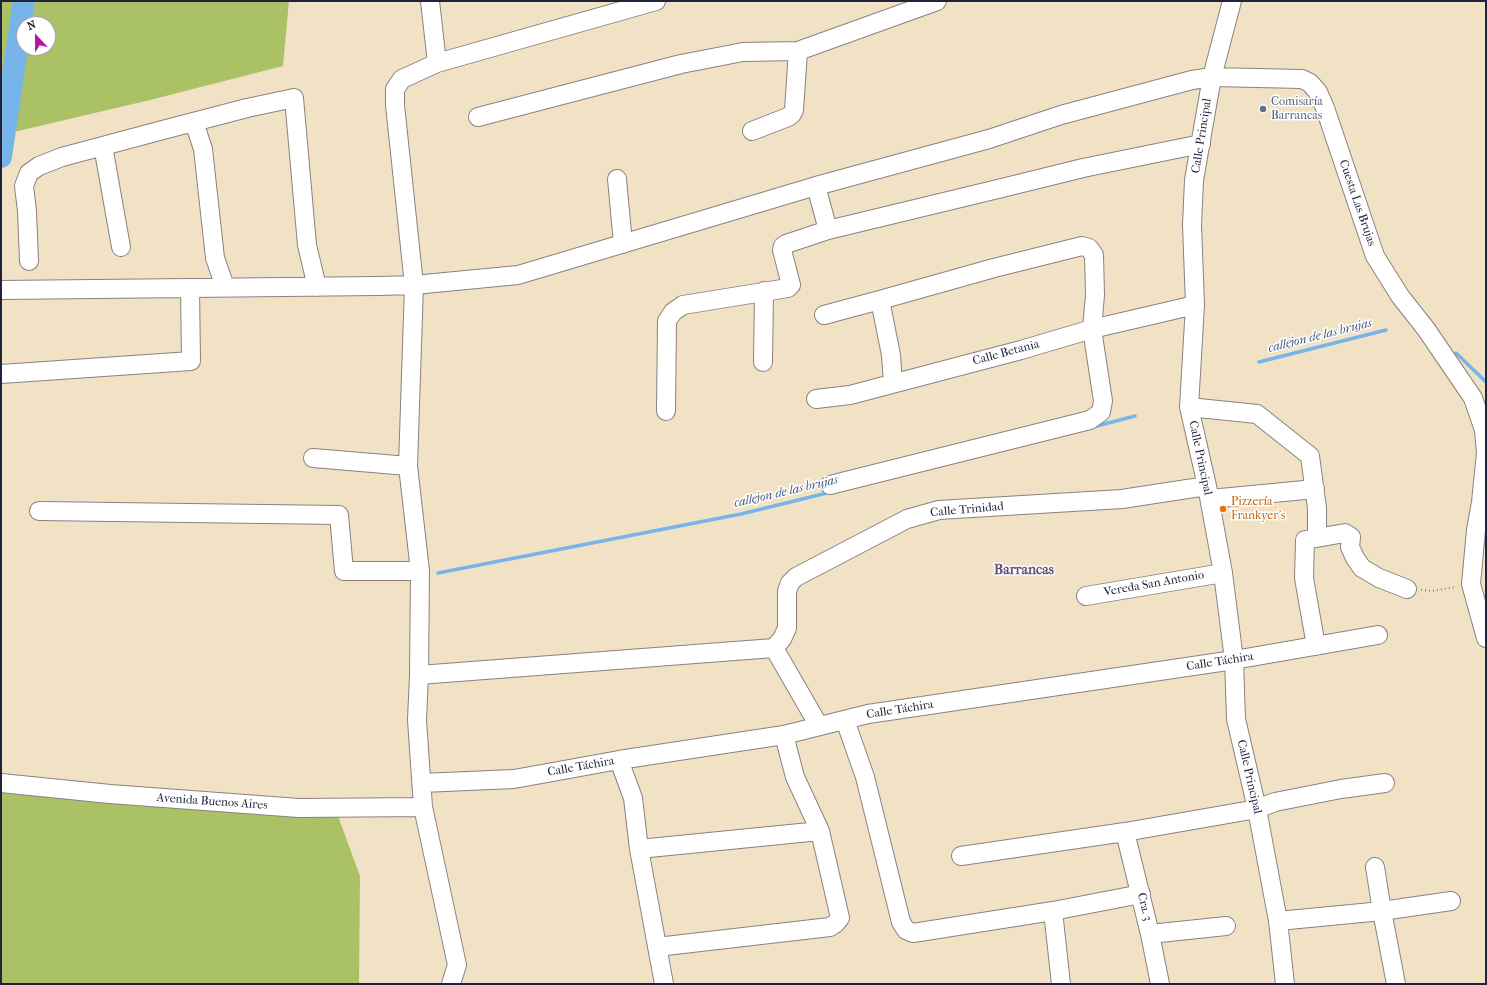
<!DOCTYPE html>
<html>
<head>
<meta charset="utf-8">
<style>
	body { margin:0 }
	#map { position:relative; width:1487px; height:985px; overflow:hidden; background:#f1e2c5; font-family:"IM FELL French Canon",serif }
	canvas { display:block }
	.frame { position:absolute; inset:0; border:2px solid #22223b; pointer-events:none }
	.north { position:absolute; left:16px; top:16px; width:40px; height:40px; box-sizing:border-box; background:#fff; border:1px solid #a7a7b1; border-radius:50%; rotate:338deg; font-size:11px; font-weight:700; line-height:16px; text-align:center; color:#22223b }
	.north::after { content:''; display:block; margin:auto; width:14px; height:18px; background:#b5179e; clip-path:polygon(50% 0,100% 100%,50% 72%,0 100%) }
</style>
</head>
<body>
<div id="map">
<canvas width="1487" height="985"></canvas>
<div class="frame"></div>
<div class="north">N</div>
</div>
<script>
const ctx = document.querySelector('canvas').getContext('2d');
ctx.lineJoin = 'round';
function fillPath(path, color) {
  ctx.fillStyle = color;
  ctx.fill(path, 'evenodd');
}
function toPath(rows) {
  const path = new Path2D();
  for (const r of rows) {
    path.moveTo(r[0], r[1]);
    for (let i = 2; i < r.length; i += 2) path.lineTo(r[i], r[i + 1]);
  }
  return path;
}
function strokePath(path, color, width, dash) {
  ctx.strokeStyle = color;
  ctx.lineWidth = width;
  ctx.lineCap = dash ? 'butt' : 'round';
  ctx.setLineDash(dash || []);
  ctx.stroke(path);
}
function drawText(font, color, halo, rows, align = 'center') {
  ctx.font = font + ' "IM FELL French Canon",serif';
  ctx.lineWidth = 3;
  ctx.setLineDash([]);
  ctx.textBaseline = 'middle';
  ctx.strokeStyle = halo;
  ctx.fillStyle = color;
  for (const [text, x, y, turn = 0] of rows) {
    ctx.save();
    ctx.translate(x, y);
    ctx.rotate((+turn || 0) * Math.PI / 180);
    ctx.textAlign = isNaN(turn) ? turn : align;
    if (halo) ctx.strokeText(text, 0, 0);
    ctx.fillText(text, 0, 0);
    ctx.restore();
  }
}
fillPath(toPath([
	[1,1,289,1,283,66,150,100,1,135],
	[24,24,48,24,48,48,24,48],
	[1,781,335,808,360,876,359,984,1,984]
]), '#abc166');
strokePath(toPath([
	[1456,353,1486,382],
	[1259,362,1386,330],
	[1093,427,1135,416],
	[438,573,741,514,831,492]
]), '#77b4e9', 3.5);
strokePath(toPath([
	[1,157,24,1]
]), '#77b4e9', 22);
const minor = toPath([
	[430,1,437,63,402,79,395,89,395,105,414,285,408,466,420,571,419,675,417,720,423,807,457,965,451,984],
	[1232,1,1212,77,1194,180,1192,225,1195,305,1189,407,1207,486,1223,573,1234,660,1236,719,1257,809,1278,921,1285,984],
	[437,63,656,1],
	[478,117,681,64,743,52,798,51],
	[194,122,203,149,215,258,225,287],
	[752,131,788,117,792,114,794,110,798,51,937,1],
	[103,146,121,247],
	[617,179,623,244],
	[816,186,828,230],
	[29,261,27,211,24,186,29,173,39,166,62,157,159,131,247,108,294,98,307,245,317,287],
	[1,290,378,286,414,285,518,275,816,186,989,139,1061,115,1192,80,1212,77,1302,79,1310,83,1318,92,1325,108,1375,256,1400,296,1426,329,1473,398,1484,430,1486,453,1481,502,1476,530,1471,584,1486,638],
	[824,315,880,300],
	[763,362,764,291],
	[1,374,191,361,190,288],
	[816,399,850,395,1021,350,1092,329,1195,305],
	[1189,407,1257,414,1310,456,1317,508,1317,537],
	[666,411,667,321,673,312,683,305,788,288,791,285,782,250,783,246,786,244,828,230,1002,188,1083,168,1201,144],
	[313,458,408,466],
	[830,485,1090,420,1101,412,1103,401,1092,329,1095,295,1094,255,1089,248,1082,246,994,268,880,300,891,355,893,383],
	[1210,499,1315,489],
	[39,511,339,515,344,571,420,571],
	[1086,596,1223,573],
	[1316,646,1304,578,1305,540,1345,533,1351,537,1350,547,1355,558,1362,568,1379,578,1407,589],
	[774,648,782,639,787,628,787,591,790,583,796,577,907,519,939,510,1122,499,1207,486],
	[419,675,774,648,819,726],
	[845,720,865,777,901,922,906,930,913,933,1053,911,1141,894],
	[619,760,633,798,639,849,664,984],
	[1,783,110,794,299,808,423,807],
	[422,783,514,779,619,760,784,735,868,714,1234,660,1378,635],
	[1125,832,1150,934,1160,984],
	[639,849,820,831],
	[961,856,1125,832,1257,809,1275,802,1341,789,1385,783],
	[1375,867,1382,911,1396,984],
	[1053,911,1061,984],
	[1278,921,1382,911,1451,901],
	[1150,934,1226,926],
	[657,947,830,927,836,923,840,918,820,831,795,777,784,735]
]);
strokePath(minor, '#8a8280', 20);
strokePath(toPath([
	[1421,590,1432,591,1456,587]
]), '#8a8280', 2, [1, 3]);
strokePath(minor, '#fff', 18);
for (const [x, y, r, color] of [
	[1263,109,4,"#5c6f8a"],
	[1223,509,4,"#e8710a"]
]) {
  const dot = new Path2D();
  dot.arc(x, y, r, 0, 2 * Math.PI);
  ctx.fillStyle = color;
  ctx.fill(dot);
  strokePath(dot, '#fff', 1.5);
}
drawText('12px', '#4e5e75', '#fff', [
	["Comisaría",1271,102],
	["Barrancas",1271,116]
], 'left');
drawText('12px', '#22223b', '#fff', [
	["Calle Principal",1202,136,-81],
	["Cuesta Las Brujas",1357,203,71],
	["Calle Betania",1006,353,-15],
	["Calle Principal",1200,458,78],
	["Calle Trinidad",967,510,-5],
	["Vereda San Antonio",1154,584,-10],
	["Calle Táchira",1220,662,-9],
	["Calle Táchira",900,710,-9],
	["Calle Táchira",581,767,-10],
	["Calle Principal",1249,777,77],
	["Avenida Buenos Aires",212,802,4],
	["Cra. 3",1144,907,76]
]);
drawText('12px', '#c56008', '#fff', [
	["Pizzería",1231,502],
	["Frankyer's",1231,516]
], 'left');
drawText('italic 13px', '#445c81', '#fff', [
	["callejon de las brujas",1320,336,-14],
	["callejon de las brujas",786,492,-13]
]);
drawText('bold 14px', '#605378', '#fff', [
	["Barrancas",1024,571]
]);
</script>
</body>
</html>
